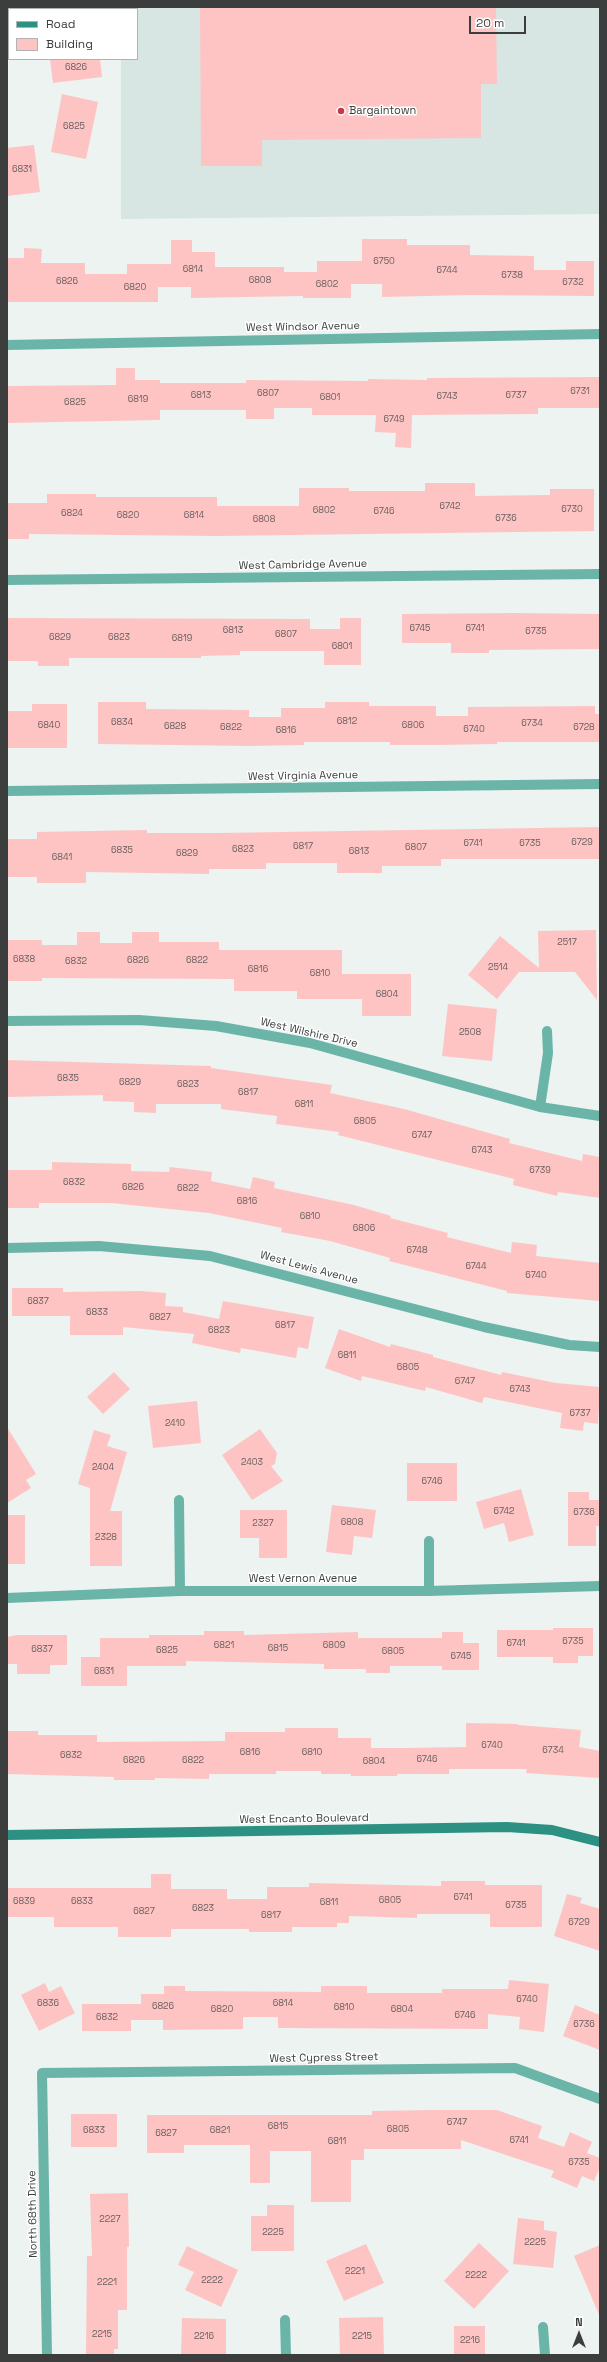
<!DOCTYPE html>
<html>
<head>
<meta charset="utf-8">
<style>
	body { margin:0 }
	#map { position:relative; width:607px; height:2362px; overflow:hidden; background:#ecf3f1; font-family:"Space Grotesk",sans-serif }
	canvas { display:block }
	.frame { position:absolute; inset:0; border:8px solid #3b3e3d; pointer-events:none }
	.legend { position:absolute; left:8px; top:8px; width:130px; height:52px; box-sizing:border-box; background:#fff; border:1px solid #b1b2b1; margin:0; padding:5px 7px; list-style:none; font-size:12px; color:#3b3e3d }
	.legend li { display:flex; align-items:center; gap:8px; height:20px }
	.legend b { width:20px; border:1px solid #b1b2b1 }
	.north { position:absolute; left:559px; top:2314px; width:40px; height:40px; -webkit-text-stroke:3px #fff; paint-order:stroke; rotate:0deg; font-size:11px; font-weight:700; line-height:16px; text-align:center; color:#3b3e3d }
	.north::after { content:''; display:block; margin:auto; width:14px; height:18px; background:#3b3e3d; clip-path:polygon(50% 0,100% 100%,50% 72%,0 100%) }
	.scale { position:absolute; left:469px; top:16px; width:57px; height:18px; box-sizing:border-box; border:2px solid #3b3e3d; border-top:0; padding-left:5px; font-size:12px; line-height:14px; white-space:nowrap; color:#3b3e3d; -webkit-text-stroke:3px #fff; paint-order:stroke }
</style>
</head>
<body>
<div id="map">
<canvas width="607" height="2362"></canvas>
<div class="frame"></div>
<ul class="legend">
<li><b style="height:5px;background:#2c9183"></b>Road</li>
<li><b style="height:11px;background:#fec4c4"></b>Building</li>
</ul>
<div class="north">N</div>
<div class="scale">20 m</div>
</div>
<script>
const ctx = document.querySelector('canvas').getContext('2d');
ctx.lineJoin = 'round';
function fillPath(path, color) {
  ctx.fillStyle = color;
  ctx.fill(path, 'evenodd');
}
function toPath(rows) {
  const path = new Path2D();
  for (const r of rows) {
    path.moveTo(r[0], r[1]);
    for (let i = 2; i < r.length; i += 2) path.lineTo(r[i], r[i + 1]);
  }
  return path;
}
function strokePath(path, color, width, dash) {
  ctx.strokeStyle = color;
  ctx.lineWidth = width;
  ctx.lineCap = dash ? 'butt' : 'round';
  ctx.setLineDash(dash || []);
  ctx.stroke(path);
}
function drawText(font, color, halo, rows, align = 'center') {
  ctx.font = font + ' "Space Grotesk",sans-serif';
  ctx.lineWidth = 3;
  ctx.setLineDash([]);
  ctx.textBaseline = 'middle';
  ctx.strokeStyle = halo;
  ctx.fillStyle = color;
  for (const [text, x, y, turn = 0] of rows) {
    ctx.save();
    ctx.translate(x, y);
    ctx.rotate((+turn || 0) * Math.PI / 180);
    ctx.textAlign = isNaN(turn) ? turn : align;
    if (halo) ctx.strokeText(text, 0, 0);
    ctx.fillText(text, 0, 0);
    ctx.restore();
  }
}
fillPath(toPath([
	[121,7,600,7,600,214,121,219,121,59,137,59,137,9,121,9]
]), '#d7e6e3');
fillPath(toPath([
	[200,7,496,7,497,84,481,84,481,138,262,140,262,166,201,166],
	[50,59,100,59,102,77,53,83],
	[62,94,98,102,86,159,51,152],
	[34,145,40,192,7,196,7,148],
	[362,239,407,239,407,245,470,245,470,255,534,256,534,270,566,270,566,261,594,261,594,296,470,295,382,297,382,284,351,284,351,298,303,298,303,296,191,298,191,287,158,287,158,302,7,302,7,258,24,258,24,248,42,249,41,263,85,263,85,274,127,274,127,264,171,264,171,240,192,240,192,252,215,252,215,267,284,267,284,272,317,272,317,261,362,261],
	[116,368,135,368,135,380,160,380,160,383,246,383,246,380,368,381,368,379,427,380,427,378,600,377,600,408,538,408,538,414,412,415,411,448,395,447,396,433,375,432,376,415,312,415,312,408,274,408,274,419,246,419,246,410,160,410,160,420,7,423,7,386,116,385],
	[425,483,475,483,475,496,550,495,550,489,594,489,594,531,217,536,29,534,29,539,7,539,7,503,47,503,47,494,96,494,96,497,217,497,217,506,299,506,299,488,349,488,349,491,425,491],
	[515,613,600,614,600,649,489,650,489,653,451,653,451,643,402,643,402,614],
	[7,618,310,619,310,629,340,629,340,618,361,618,361,665,324,665,324,651,240,651,240,655,201,656,201,658,69,658,69,666,38,666,38,661,7,661],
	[98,702,146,702,146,709,249,710,249,717,281,717,281,708,325,708,325,702,369,702,369,706,436,706,436,716,468,716,468,707,595,706,595,714,600,714,600,742,497,742,497,744,436,745,390,745,390,742,304,742,304,745,249,746,98,744],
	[32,704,67,704,67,748,7,748,7,711,32,711],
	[600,827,600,859,441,859,441,866,382,866,382,873,337,873,337,863,266,863,266,869,209,869,209,874,86,872,86,883,37,883,37,877,7,877,7,839,37,839,37,832,147,830,147,833,219,833],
	[596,930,597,1000,575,972,519,972,497,999,468,975,500,936,539,968,538,931],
	[77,932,100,932,100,943,132,943,132,932,159,932,159,942,219,942,219,950,342,950,342,974,411,974,411,1016,362,1016,362,999,297,999,297,991,234,991,234,979,42,978,42,981,7,981,7,940,42,940,42,945,77,945],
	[448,1004,497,1009,492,1061,442,1056],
	[7,1060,211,1066,211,1068,332,1085,330,1093,404,1109,510,1139,509,1143,582,1161,583,1154,600,1157,600,1198,558,1192,557,1196,513,1185,514,1179,338,1135,339,1132,276,1124,277,1116,221,1109,221,1104,156,1104,156,1113,134,1112,134,1102,103,1101,103,1095,7,1097],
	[52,1162,131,1164,131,1171,169,1172,170,1167,212,1172,211,1181,250,1189,253,1177,275,1182,274,1188,354,1205,391,1216,390,1218,448,1233,447,1237,511,1253,512,1242,537,1245,536,1256,600,1263,600,1301,507,1293,507,1291,389,1261,390,1258,330,1241,281,1232,282,1228,209,1213,111,1203,39,1203,39,1208,7,1208,7,1170,52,1170],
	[12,1288,63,1288,63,1292,141,1291,166,1293,165,1306,183,1307,183,1312,219,1319,223,1301,314,1317,308,1349,298,1347,296,1358,241,1348,240,1353,192,1343,194,1334,123,1327,123,1335,70,1335,70,1316,12,1316],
	[339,1329,390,1347,391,1344,433,1355,433,1357,501,1375,502,1372,556,1383,600,1387,598,1424,584,1422,583,1431,560,1428,562,1413,484,1397,482,1403,426,1387,425,1391,362,1376,361,1381,325,1368],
	[114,1372,130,1389,103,1414,87,1397],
	[197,1401,201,1443,153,1448,148,1406],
	[7,1427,36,1474,26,1480,31,1488,7,1503],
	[260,1429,277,1453,275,1464,271,1466,283,1481,252,1500,222,1455],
	[94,1430,111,1435,107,1446,127,1452,110,1511,122,1511,122,1566,90,1566,90,1488,78,1484],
	[407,1463,457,1463,457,1501,407,1501],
	[521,1489,534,1535,509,1542,504,1523,484,1529,476,1502],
	[568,1492,589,1492,589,1500,600,1500,600,1526,596,1526,596,1546,568,1546],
	[332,1505,376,1510,372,1538,354,1536,352,1555,326,1552],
	[240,1510,287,1510,287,1558,259,1558,259,1538,240,1538],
	[7,1515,25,1515,25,1564,7,1564],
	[553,1628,593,1628,593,1656,578,1656,578,1663,553,1663,553,1657,497,1657,497,1630,553,1630],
	[204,1631,244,1631,244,1635,358,1632,358,1638,442,1638,442,1632,463,1632,463,1643,479,1643,479,1670,442,1670,442,1666,390,1666,390,1673,366,1673,366,1669,324,1669,324,1664,186,1661,186,1666,127,1666,127,1686,81,1686,81,1657,100,1657,100,1638,149,1638,149,1635,204,1635],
	[17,1635,67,1635,67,1665,50,1665,50,1674,17,1674,17,1664,7,1664,7,1637],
	[466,1723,518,1724,518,1725,581,1730,579,1747,600,1751,600,1778,526,1773,527,1769,449,1769,449,1774,397,1774,397,1776,351,1776,351,1774,321,1774,321,1771,276,1771,276,1774,209,1774,209,1779,155,1778,155,1780,114,1780,114,1777,7,1774,7,1731,38,1731,38,1735,97,1735,97,1742,225,1741,225,1732,285,1732,285,1728,338,1728,338,1738,371,1738,371,1748,405,1748,466,1747],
	[151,1874,171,1874,171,1889,227,1889,227,1899,267,1899,267,1887,309,1887,309,1883,441,1886,441,1881,485,1881,485,1885,542,1885,542,1927,490,1927,490,1914,417,1914,417,1918,349,1916,349,1923,337,1923,337,1927,292,1927,292,1932,249,1932,249,1929,171,1929,171,1937,118,1937,118,1927,54,1927,54,1917,7,1917,7,1888,151,1888],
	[567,1894,582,1898,580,1903,600,1909,600,1951,554,1936],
	[509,1980,549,1984,544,2032,519,2029,520,2017,488,2014,488,2029,278,2028,278,2017,243,2017,243,2029,163,2030,163,2020,131,2020,131,2031,82,2031,82,2004,141,2004,141,1994,164,1994,164,1986,185,1986,185,1991,321,1992,321,1986,367,1986,367,1993,442,1993,442,1989,508,1989],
	[45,1983,49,1992,61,1986,75,2013,39,2031,21,1995],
	[575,2005,600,2015,600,2050,563,2036],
	[432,2110,497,2110,542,2126,538,2138,564,2147,570,2132,592,2142,587,2153,600,2158,600,2167,594,2181,582,2176,577,2188,551,2177,554,2171,461,2140,461,2149,364,2149,364,2160,351,2160,351,2202,311,2202,311,2151,270,2151,270,2183,250,2183,250,2145,184,2145,184,2153,147,2153,147,2115,372,2115,372,2111],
	[71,2114,117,2114,117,2147,71,2147],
	[128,2193,129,2247,127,2247,127,2310,118,2310,118,2349,114,2349,114,2355,86,2355,87,2256,92,2256,90,2194],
	[267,2205,294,2205,294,2251,251,2251,251,2216,267,2216],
	[518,2218,544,2221,544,2230,557,2232,553,2268,513,2264],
	[479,2243,509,2271,474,2309,444,2281],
	[366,2244,384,2283,344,2301,326,2261],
	[600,2245,600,2317,574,2256],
	[187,2246,238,2270,221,2307,185,2290,194,2272,178,2265],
	[383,2317,384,2355,340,2355,339,2318],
	[182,2318,226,2319,226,2355,181,2355],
	[454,2326,485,2326,485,2355,454,2355]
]), '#fec4c4');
strokePath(toPath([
	[7,345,600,334],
	[7,580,600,574],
	[7,791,600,784],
	[7,1021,139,1020,216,1026,310,1043,540,1107,600,1116],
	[540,1107,548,1053,547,1031],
	[7,1248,99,1246,210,1256,484,1327,569,1345,600,1347],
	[179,1500,180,1591],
	[429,1541,429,1591],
	[7,1598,180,1591,429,1591,600,1586],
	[285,2320,286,2355],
	[543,2327,545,2355],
	[47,2355,42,2073,515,2068,600,2099]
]), '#6ab4a8', 10);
strokePath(toPath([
	[7,1835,507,1827,552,1830,600,1842]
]), '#2c9183', 10);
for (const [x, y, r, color] of [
	[341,111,4,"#c8384a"]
]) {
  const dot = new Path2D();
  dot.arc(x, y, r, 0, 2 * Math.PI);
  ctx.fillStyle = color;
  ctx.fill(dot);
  strokePath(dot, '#fff', 1.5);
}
drawText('9px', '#6c605f', null, [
	["6826",76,68],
	["6825",74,127],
	["6831",22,170],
	["6750",384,262],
	["6814",193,270],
	["6744",447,271],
	["6738",512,276],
	["6808",260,281],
	["6826",67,282],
	["6732",573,283],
	["6802",327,285],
	["6820",135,288],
	["6731",580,392],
	["6807",268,394],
	["6813",201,396],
	["6737",516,396],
	["6743",447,397],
	["6801",330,398],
	["6819",138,400],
	["6825",75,403],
	["6749",394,420],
	["6742",450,507],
	["6730",572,510],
	["6802",324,511],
	["6746",384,512],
	["6824",72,514],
	["6820",128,516],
	["6814",194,516],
	["6736",506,519],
	["6808",264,520],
	["6745",420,629],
	["6741",475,629],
	["6813",233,631],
	["6735",536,632],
	["6807",286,635],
	["6829",60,638],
	["6823",119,638],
	["6819",182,639],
	["6801",342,647],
	["6812",347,722],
	["6834",122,723],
	["6734",532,724],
	["6840",49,726],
	["6806",413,726],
	["6828",175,727],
	["6822",231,728],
	["6728",584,728],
	["6740",474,730],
	["6816",286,731],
	["6729",582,843],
	["6741",473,844],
	["6735",530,844],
	["6817",303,847],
	["6807",416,848],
	["6823",243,850],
	["6835",122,851],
	["6813",359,852],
	["6829",187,854],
	["6841",62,858],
	["2517",567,943],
	["6838",24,960],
	["6826",138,961],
	["6822",197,961],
	["6832",76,962],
	["2514",498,968],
	["6816",258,970],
	["6810",320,974],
	["6804",387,995],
	["2508",470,1033],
	["6835",68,1079],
	["6829",130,1083],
	["6823",188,1085],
	["6817",248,1093],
	["6811",304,1105],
	["6805",365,1122],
	["6747",422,1136],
	["6743",482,1151],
	["6739",540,1171],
	["6832",74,1183],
	["6826",133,1188],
	["6822",188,1189],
	["6816",247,1202],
	["6810",310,1217],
	["6806",364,1229],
	["6748",417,1251],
	["6744",476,1267],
	["6740",536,1276],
	["6837",38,1302],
	["6833",97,1313],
	["6827",160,1318],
	["6817",285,1326],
	["6823",219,1331],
	["6811",347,1356],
	["6805",408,1368],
	["6747",465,1382],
	["6743",520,1390],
	["6737",580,1414],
	["2410",175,1424],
	["2403",252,1463],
	["2404",103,1468],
	["6746",432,1482],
	["6742",504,1512],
	["6736",584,1513],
	["6808",352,1523],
	["2327",263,1524],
	["2328",106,1538],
	["6735",573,1642],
	["6741",516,1644],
	["6821",224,1646],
	["6809",334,1646],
	["6815",278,1649],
	["6837",42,1650],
	["6825",167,1651],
	["6805",393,1652],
	["6745",461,1657],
	["6831",104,1672],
	["6740",492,1746],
	["6734",553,1751],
	["6816",250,1753],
	["6810",312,1753],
	["6832",71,1756],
	["6746",427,1760],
	["6826",134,1761],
	["6822",193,1761],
	["6804",374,1762],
	["6741",463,1898],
	["6805",390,1901],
	["6839",24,1902],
	["6833",82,1902],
	["6811",329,1903],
	["6735",516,1906],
	["6823",203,1909],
	["6827",144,1912],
	["6817",271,1916],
	["6729",579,1923],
	["6740",527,2000],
	["6836",48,2004],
	["6814",283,2004],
	["6826",163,2007],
	["6810",344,2008],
	["6820",222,2010],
	["6804",402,2010],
	["6746",465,2016],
	["6832",107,2018],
	["6736",584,2025],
	["6747",457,2123],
	["6815",278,2127],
	["6805",398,2130],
	["6833",94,2131],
	["6821",220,2131],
	["6827",166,2134],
	["6741",519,2141],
	["6811",337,2142],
	["6735",579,2163],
	["2227",110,2220],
	["2225",273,2233],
	["2225",535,2243],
	["2221",355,2272],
	["2222",476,2276],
	["2222",212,2281],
	["2221",107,2283],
	["2215",102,2335],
	["2216",204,2337],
	["2215",362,2337],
	["2216",470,2341]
]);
drawText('11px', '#3b3e3d', '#fff', [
	["Bargaintown",349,111]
], 'left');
drawText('11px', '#3b3e3d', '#fff', [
	["West Windsor Avenue",303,327,-1],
	["West Cambridge Avenue",303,565,-1],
	["West Virginia Avenue",303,776,-1],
	["West Wilshire Drive",309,1033,13],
	["West Lewis Avenue",309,1268,15],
	["West Vernon Avenue",303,1579],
	["West Encanto Boulevard",304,1819,-1],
	["West Cypress Street",324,2058,-1],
	["North 68th Drive",33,2214,-91]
]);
</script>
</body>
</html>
